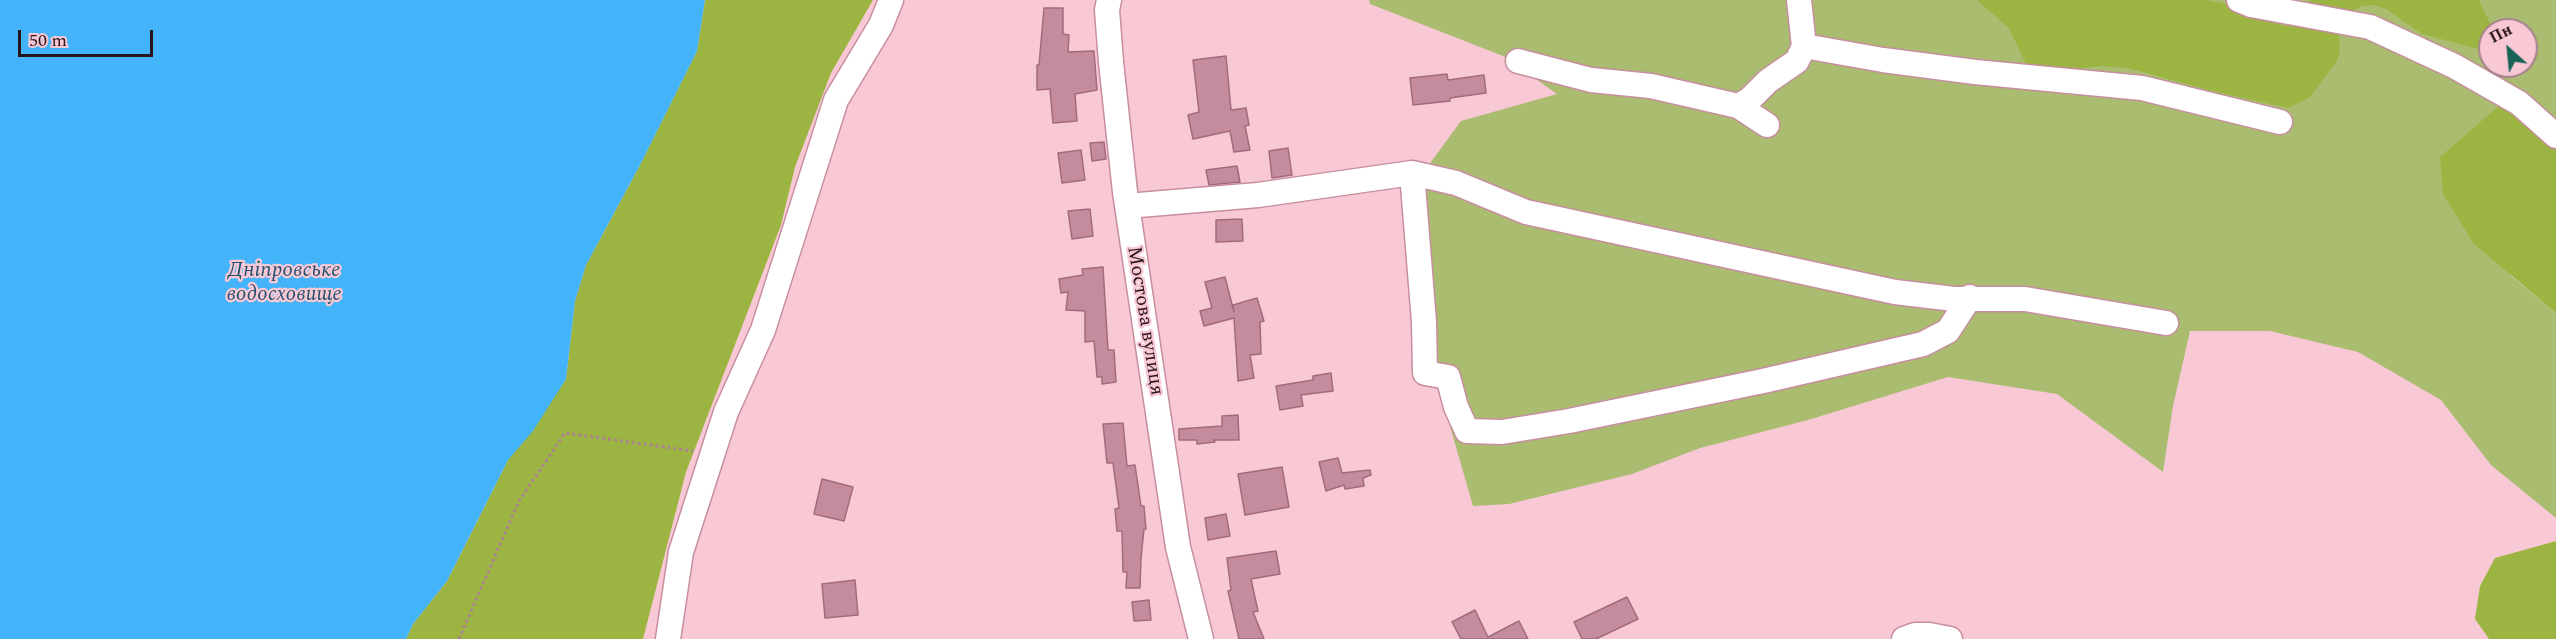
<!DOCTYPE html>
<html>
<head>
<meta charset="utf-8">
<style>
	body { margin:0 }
	#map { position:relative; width:2556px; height:639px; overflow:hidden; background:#f9c8d5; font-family:Spectral,serif }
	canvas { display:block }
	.north { position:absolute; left:2478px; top:18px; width:60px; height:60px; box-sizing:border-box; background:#f9c8d5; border:2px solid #a6808b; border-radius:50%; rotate:333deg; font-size:16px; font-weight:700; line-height:24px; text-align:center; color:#29141b }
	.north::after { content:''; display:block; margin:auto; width:21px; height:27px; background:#1a6358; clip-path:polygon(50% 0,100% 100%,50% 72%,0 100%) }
	.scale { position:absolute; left:18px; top:30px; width:135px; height:27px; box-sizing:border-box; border:3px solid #29141b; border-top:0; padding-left:8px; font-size:18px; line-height:21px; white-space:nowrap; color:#29141b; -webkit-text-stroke:4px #f9c8d5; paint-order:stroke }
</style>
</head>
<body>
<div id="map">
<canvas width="2556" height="639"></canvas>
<div class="north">Пн</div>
<div class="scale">50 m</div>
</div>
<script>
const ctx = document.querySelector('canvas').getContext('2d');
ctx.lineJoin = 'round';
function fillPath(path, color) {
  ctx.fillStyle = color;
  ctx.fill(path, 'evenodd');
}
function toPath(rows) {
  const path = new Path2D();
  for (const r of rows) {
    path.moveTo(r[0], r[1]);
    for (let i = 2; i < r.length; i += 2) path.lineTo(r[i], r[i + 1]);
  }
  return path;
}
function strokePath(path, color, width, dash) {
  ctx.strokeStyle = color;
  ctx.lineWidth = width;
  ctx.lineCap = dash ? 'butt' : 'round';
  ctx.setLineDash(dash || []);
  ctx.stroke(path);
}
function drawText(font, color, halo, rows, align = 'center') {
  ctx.font = font + ' Spectral,serif';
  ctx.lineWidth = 4.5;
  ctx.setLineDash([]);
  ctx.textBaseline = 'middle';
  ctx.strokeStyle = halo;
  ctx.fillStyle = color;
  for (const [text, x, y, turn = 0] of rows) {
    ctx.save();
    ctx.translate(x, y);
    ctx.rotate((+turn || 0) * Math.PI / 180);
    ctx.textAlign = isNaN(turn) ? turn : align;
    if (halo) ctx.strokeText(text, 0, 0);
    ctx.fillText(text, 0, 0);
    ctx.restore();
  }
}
fillPath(toPath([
	[1369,0,2556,0,2556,126,2510,275,2556,313,2556,518,2491,465,2441,400,2358,352,2270,331,2190,331,2173,406,2163,472,2057,394,1948,377,1808,420,1700,448,1632,474,1509,504,1473,506,1432,364,1417,181,1461,121,1557,94,1503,56,1370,4],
	[2490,30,2526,30,2526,66,2490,66]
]), '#a9bc70');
fillPath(toPath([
	[705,0,873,0,831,73,795,167,781,225,686,472,643,639,406,639,413,624,447,581,508,460,566,379,575,301,586,265,640,165,697,51],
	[1977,0,2206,0,2236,6,2279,25,2290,26,2300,23,2310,3,2310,0,2479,0,2493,30,2490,30,2490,44,2483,50,2422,34,2386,9,2374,5,2361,6,2342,17,2338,28,2340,50,2337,61,2309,98,2288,108,2212,91,2128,68,2103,66,2065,70,2029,70,2009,28],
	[2516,91,2556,122,2556,313,2474,244,2443,194,2440,157],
	[2556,541,2556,639,2489,639,2475,619,2480,586,2495,558]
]), '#9cb542');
fillPath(toPath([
	[0,0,705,0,697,51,640,165,586,265,575,301,566,379,533,431,508,460,447,581,413,624,406,639,0,639]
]), '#43b4fa');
const building = toPath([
	[1044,8,1063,8,1063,34,1069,35,1068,52,1094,51,1097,90,1075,94,1077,121,1053,123,1050,89,1037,90,1037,65,1039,65,1044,8],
	[1226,56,1231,110,1246,108,1249,125,1245,126,1250,150,1234,152,1230,131,1193,139,1188,115,1199,112,1193,60,1226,56],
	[1447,74,1448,80,1484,75,1486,93,1450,98,1450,101,1413,105,1410,78,1447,74],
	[1104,142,1106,159,1092,161,1090,143,1104,142],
	[1288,148,1292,175,1272,178,1269,151,1288,148],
	[1081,150,1085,180,1062,183,1058,153,1081,150],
	[1237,166,1240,182,1209,185,1206,170,1237,166],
	[1090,209,1093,236,1072,239,1068,211,1090,209],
	[1242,219,1243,241,1216,242,1216,220,1242,219],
	[1103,267,1108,350,1114,350,1116,382,1102,384,1102,377,1097,377,1094,341,1085,342,1085,311,1066,310,1068,292,1061,293,1059,279,1083,275,1082,269,1103,267],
	[1225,277,1234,312,1233,305,1257,298,1264,321,1260,322,1261,354,1250,355,1254,378,1238,381,1234,318,1204,326,1200,311,1212,308,1205,282,1225,277],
	[1331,373,1333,391,1301,395,1303,406,1280,410,1276,386,1313,380,1313,376,1331,373],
	[1238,415,1239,440,1214,440,1215,442,1197,444,1197,440,1179,440,1179,429,1222,426,1222,416,1238,415],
	[1123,423,1127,466,1135,465,1141,506,1144,506,1146,529,1144,529,1141,558,1140,588,1126,588,1127,572,1123,572,1122,531,1117,531,1115,509,1119,508,1113,463,1107,463,1103,424,1123,423],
	[1338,458,1342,473,1370,470,1371,475,1363,478,1364,486,1345,489,1344,485,1326,491,1319,462,1338,458],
	[1282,467,1289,507,1245,515,1238,474,1282,467],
	[822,479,853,487,844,521,814,514,822,479],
	[1226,514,1230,536,1208,540,1205,518,1226,514],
	[1276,551,1280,574,1251,579,1258,611,1253,612,1264,639,1239,639,1228,591,1231,590,1227,558,1276,551],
	[855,580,858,615,825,618,822,584,855,580],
	[1627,597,1638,619,1596,639,1582,639,1574,622,1627,597],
	[1149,600,1151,620,1134,621,1132,602,1149,600],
	[1475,610,1488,637,1519,621,1528,639,1461,639,1452,622,1475,610]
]);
fillPath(building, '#c58c9d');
strokePath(building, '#a26b7b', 1.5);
const minor = toPath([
	[1109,0,1107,10,1111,62,1125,192,1178,547,1201,639],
	[2239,0,2251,5,2370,27,2454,66,2519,103,2556,136],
	[1804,46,1883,60,1975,72,2142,88,2280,122],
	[1518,61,1591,80,1651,86,1738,106,1767,125],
	[1738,106,1750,99,1768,81,1797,61,1804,46,1799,0],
	[1412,173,1424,322,1425,373,1448,377,1456,407,1467,431,1502,432,1569,421,1763,381,1923,344,1948,331,1970,297],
	[1127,206,1258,195,1412,173,1456,183,1526,212,1895,292,1954,299,2025,299,2166,323],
	[668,639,681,552,726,412,763,330,836,100,881,25,891,0],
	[1904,639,1915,635,1929,635,1950,639]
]);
strokePath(minor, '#c78e9e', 27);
strokePath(toPath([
	[459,639,519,501,565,433,693,451]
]), '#ab848f', 3, [3, 3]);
strokePath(minor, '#fff', 24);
drawText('20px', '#29141b', '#f9c8d5', [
	["Мостова вулиця",1144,321,81]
]);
drawText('italic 21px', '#24506e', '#f9c8d5', [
	["Дніпровське",284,272],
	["водосховище",284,296]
]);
</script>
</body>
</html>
